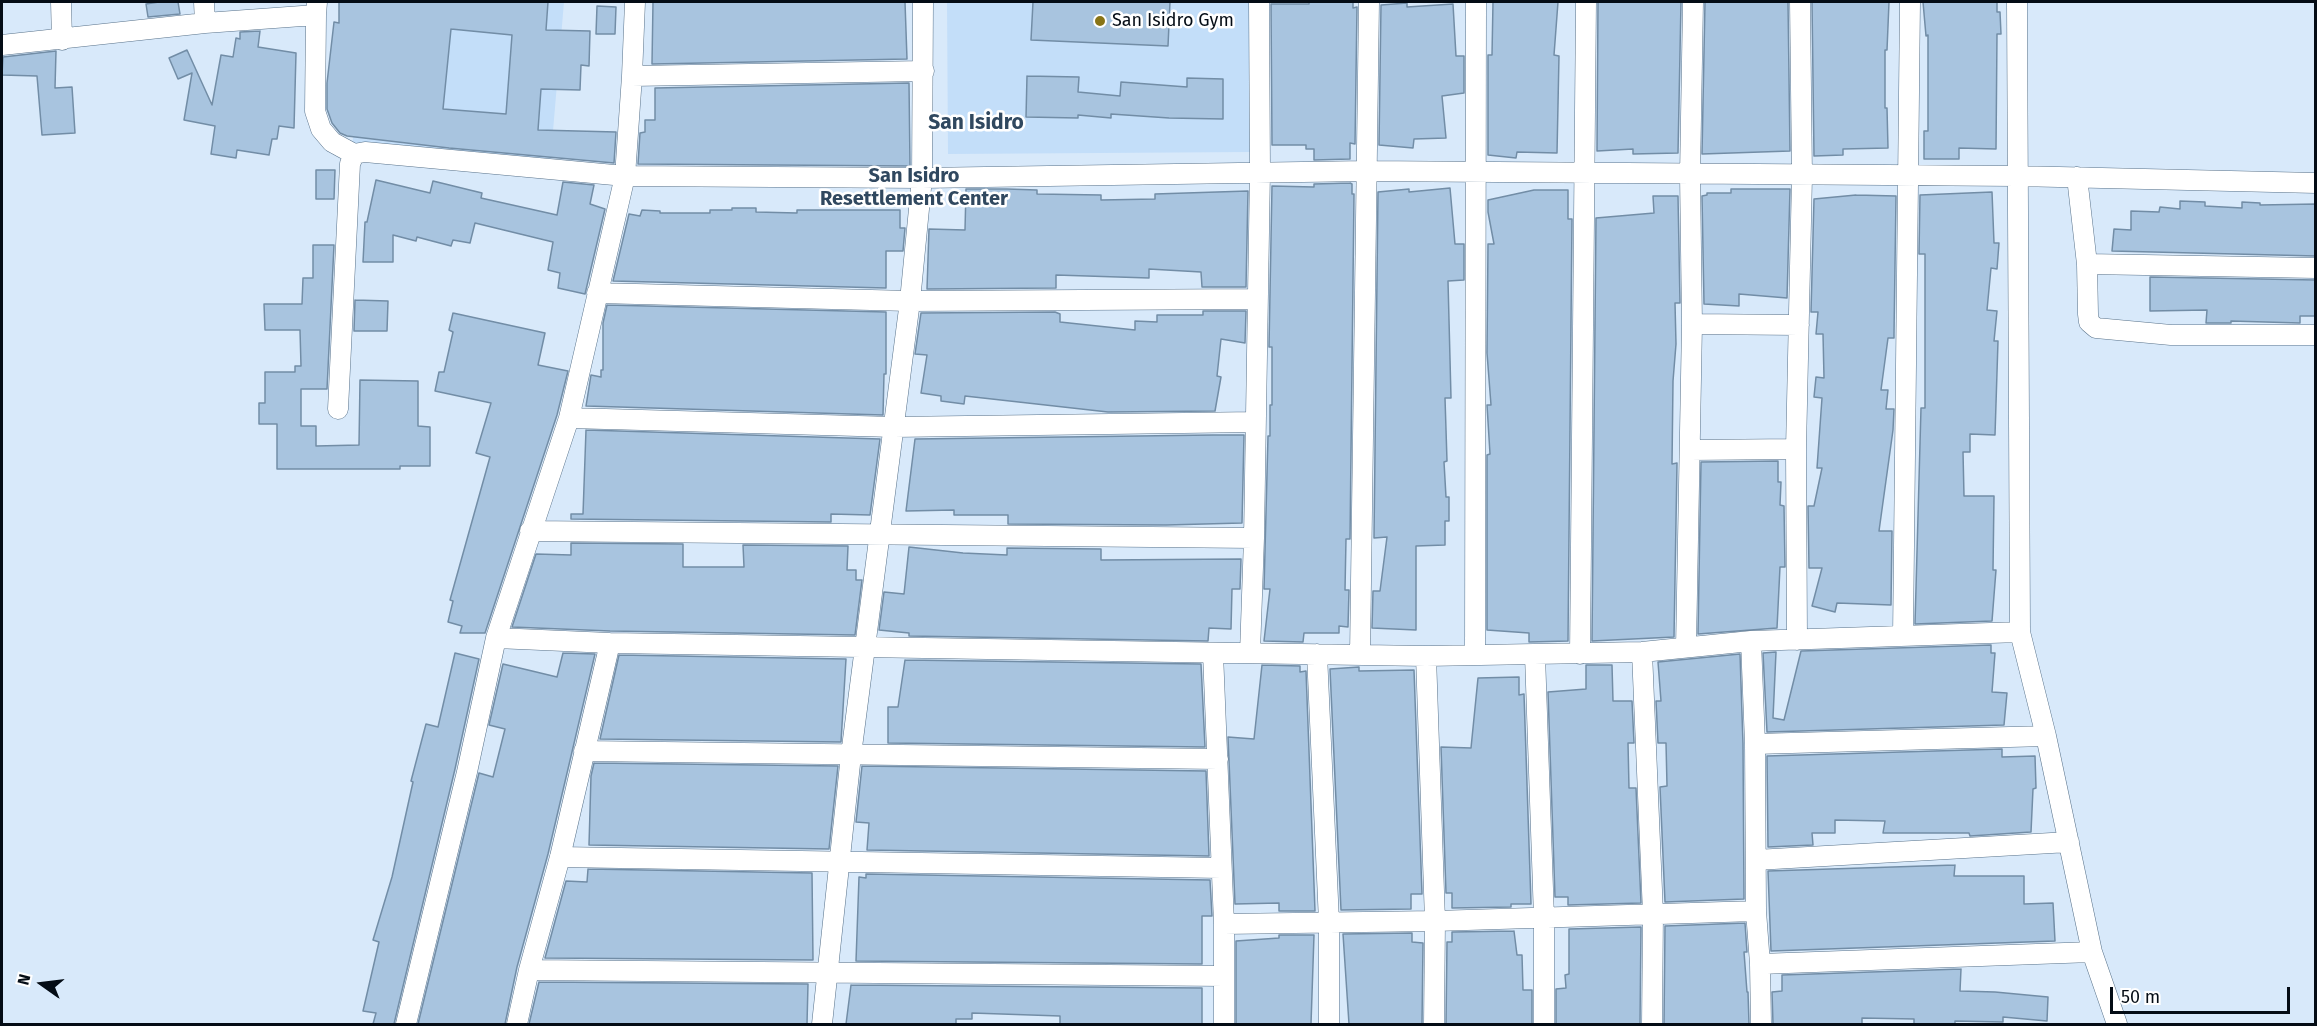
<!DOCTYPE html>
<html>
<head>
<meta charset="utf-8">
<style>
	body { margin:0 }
	#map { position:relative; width:2317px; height:1026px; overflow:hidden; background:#d8e9fa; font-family:"Fira Sans",sans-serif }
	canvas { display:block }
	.frame { position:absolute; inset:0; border:3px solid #040c15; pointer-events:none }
	.north { position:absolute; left:12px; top:954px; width:60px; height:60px; -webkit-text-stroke:4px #fff; paint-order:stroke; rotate:284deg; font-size:16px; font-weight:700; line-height:24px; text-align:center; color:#040c15 }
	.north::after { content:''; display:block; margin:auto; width:21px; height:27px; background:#040c15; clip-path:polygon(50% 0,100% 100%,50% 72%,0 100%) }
	.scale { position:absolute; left:2110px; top:987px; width:180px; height:27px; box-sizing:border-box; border:3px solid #040c15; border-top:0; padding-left:8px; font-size:18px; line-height:21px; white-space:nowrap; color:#040c15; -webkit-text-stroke:4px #fff; paint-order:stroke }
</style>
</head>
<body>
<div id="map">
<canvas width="2317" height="1026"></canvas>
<div class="frame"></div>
<div class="north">N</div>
<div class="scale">50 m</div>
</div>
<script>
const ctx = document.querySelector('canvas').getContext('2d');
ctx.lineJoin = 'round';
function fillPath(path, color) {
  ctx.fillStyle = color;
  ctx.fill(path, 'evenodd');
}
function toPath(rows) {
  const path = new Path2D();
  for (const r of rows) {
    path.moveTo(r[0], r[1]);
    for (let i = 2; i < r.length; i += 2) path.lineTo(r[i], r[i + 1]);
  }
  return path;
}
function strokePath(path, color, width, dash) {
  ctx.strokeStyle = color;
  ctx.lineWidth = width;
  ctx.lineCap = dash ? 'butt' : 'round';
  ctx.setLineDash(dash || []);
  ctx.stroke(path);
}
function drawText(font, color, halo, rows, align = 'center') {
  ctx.font = font + ' "Fira Sans",sans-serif';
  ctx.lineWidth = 5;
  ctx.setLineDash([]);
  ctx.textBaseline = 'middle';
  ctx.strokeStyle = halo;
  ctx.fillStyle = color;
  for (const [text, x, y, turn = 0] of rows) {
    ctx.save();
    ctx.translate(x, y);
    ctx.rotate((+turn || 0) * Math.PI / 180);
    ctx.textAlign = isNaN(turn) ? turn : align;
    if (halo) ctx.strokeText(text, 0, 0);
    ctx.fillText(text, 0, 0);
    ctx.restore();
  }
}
fillPath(toPath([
	[364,2,564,2,550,166,352,150],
	[947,2,1249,2,1250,152,948,154]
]), '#c3def9');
const building = toPath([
	[159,2,178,2,180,14,148,17,146,4,159,2],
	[339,2,548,2,546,30,590,31,589,66,581,65,580,90,541,89,538,130,616,132,614,163,449,148,347,136,340,133,332,123,327,109,327,83,334,22,339,23,339,2],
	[451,29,512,35,506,114,443,109,451,29],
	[653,2,905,2,907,59,652,64,653,2],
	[1033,2,1170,2,1168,46,1031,40,1033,2],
	[1309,2,1353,2,1353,8,1357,7,1355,144,1350,143,1350,159,1314,160,1314,149,1306,149,1306,145,1272,145,1271,4,1309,4,1309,2],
	[1493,2,1558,2,1554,55,1559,56,1557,153,1517,152,1516,158,1488,155,1488,55,1492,55,1493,2],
	[1598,2,1681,2,1678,153,1633,154,1633,149,1597,151,1598,2],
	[1705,2,1788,2,1790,151,1702,154,1705,2],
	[1812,2,1889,2,1887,50,1885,50,1885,108,1887,108,1888,148,1843,149,1843,155,1814,156,1812,2],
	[1923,2,1997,2,1997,12,2000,12,2001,34,1997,34,1996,149,1959,148,1959,159,1924,159,1924,131,1928,131,1928,35,1926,36,1923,2],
	[1407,3,1407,7,1453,4,1456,56,1464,56,1464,93,1442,96,1446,138,1414,139,1413,148,1379,145,1381,5,1407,3],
	[597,6,616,7,615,34,596,34,597,6],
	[260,31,258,47,296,53,294,128,279,126,277,139,272,139,269,155,237,150,236,158,211,154,215,126,184,120,192,73,178,79,169,58,187,50,212,105,221,55,233,57,236,38,240,39,240,32,260,31],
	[56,51,55,88,72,87,75,133,42,135,37,76,2,75,3,57,56,51],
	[1027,76,1079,77,1078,92,1120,96,1121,82,1187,87,1187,78,1223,79,1223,119,1169,118,1111,114,1111,118,1078,115,1078,118,1026,117,1027,76],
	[909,83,910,166,638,164,640,133,645,132,645,120,655,120,655,88,909,83],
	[316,170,335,170,334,199,316,199,316,170],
	[376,180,430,193,433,181,482,193,481,198,557,215,563,182,594,185,590,204,605,209,585,294,558,288,560,273,548,270,553,242,475,223,470,243,453,240,451,246,417,237,416,241,393,235,393,262,363,262,365,222,367,222,376,180],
	[1350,183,1352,184,1352,194,1354,194,1350,539,1346,539,1345,590,1349,590,1348,627,1339,626,1339,633,1304,633,1303,642,1264,641,1270,589,1264,589,1268,436,1270,436,1270,405,1272,405,1272,347,1269,347,1272,186,1314,187,1314,184,1350,183],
	[1450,188,1455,244,1464,244,1464,280,1448,281,1451,398,1445,398,1447,461,1444,462,1446,497,1449,497,1449,521,1445,521,1445,545,1416,546,1416,630,1372,628,1373,591,1380,591,1387,537,1374,538,1378,192,1409,189,1409,192,1450,188],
	[966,189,1007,189,1037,190,1037,194,1101,195,1101,200,1155,199,1155,194,1248,191,1246,287,1202,287,1201,272,1149,269,1149,278,1056,275,1056,288,927,289,929,229,965,230,966,189],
	[1731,189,1790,189,1787,298,1739,294,1739,306,1704,304,1702,196,1707,195,1707,193,1731,193,1731,189],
	[1534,190,1568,190,1568,219,1572,219,1568,641,1529,642,1529,633,1487,630,1487,455,1490,454,1487,405,1491,405,1487,353,1488,244,1494,244,1488,212,1488,200,1534,190],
	[1992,192,1994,243,1999,243,1997,269,1991,268,1987,310,1997,311,1994,341,1998,341,1995,435,1970,434,1970,452,1963,452,1964,496,1994,496,1993,570,1996,570,1992,621,1915,624,1921,408,1925,408,1925,254,1919,254,1920,195,1992,192],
	[1856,195,1896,196,1894,334,1894,338,1888,338,1881,390,1888,390,1886,409,1894,409,1893,430,1879,531,1892,531,1891,605,1837,603,1835,612,1812,606,1822,568,1809,568,1808,506,1814,506,1822,468,1817,468,1822,398,1814,397,1816,377,1824,378,1823,334,1816,334,1818,312,1811,312,1814,199,1856,195],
	[1653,196,1678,196,1680,303,1675,303,1676,344,1673,381,1672,464,1677,463,1674,637,1592,641,1596,218,1654,213,1653,196],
	[2180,201,2205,202,2205,206,2242,208,2242,202,2260,203,2260,205,2316,204,2316,256,2112,251,2114,229,2131,230,2131,211,2159,212,2160,207,2180,209,2180,201],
	[732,208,756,208,756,212,797,213,797,210,900,210,900,228,905,228,903,251,886,251,886,288,613,281,629,214,640,216,642,210,660,211,660,213,710,213,710,210,732,210,732,208],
	[313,245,334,245,327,389,301,389,301,426,316,426,316,446,359,445,360,380,418,381,418,426,430,427,430,466,400,466,400,469,277,469,277,424,259,424,259,403,265,403,265,372,295,372,295,366,301,366,300,330,265,330,264,304,302,304,303,278,313,278,313,245],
	[2150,277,2316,280,2316,316,2300,316,2300,323,2231,321,2231,323,2206,323,2207,310,2150,311,2150,277],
	[355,300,388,301,387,331,354,331,355,300],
	[607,305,886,312,886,374,884,374,883,415,586,406,591,375,601,377,601,370,603,370,603,323,607,305],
	[1203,311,1246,311,1245,343,1221,339,1217,376,1221,377,1215,411,1108,412,965,396,964,404,941,401,941,396,921,393,927,355,915,354,921,313,1055,312,1060,314,1060,322,1135,330,1135,321,1157,322,1157,315,1203,315,1203,311],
	[453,313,545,333,538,365,568,371,557,415,485,633,460,633,462,626,448,622,453,601,450,600,490,457,476,453,491,403,435,391,439,372,444,372,453,332,449,330,453,313],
	[586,430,880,439,870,515,831,514,831,522,571,519,571,514,583,514,586,430],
	[1213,435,1244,435,1242,523,1166,525,1008,524,1008,515,954,515,954,510,906,511,915,439,1213,435],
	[1778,461,1778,482,1781,482,1780,505,1784,506,1785,567,1780,567,1777,628,1698,634,1701,462,1778,461],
	[571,543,683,544,683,567,744,567,743,545,848,546,847,570,856,570,856,580,862,580,855,635,610,631,512,627,536,554,571,555,571,543],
	[909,547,963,553,1007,555,1007,548,1101,549,1101,560,1241,559,1240,589,1232,589,1231,629,1209,628,1208,641,909,636,909,633,879,630,884,592,904,594,909,547],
	[1991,645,1991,653,1995,653,1992,692,2007,693,2004,725,1767,732,1763,653,1776,652,1773,718,1784,720,1801,651,1991,645],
	[455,653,479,659,455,769,394,1024,373,1024,376,1013,363,1011,379,942,373,940,392,877,413,782,411,781,426,724,438,727,455,653],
	[563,653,595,654,548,854,517,967,505,1024,418,1024,479,773,493,777,505,729,489,725,503,664,557,677,563,653],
	[1740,654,1743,744,1744,899,1665,902,1660,787,1667,786,1666,743,1658,743,1656,701,1661,701,1658,662,1740,654],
	[619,655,846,659,841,742,600,739,619,655],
	[905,660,1201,664,1205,747,888,743,888,707,898,707,905,660],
	[1262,665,1300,666,1300,672,1306,671,1315,911,1279,911,1279,903,1235,904,1228,737,1254,739,1262,665],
	[1586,665,1612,665,1613,701,1632,701,1634,743,1628,743,1629,788,1636,788,1641,903,1568,905,1568,897,1555,897,1548,692,1586,689,1586,665],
	[1359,667,1359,671,1414,670,1422,894,1411,894,1411,909,1341,910,1330,669,1359,667],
	[1519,677,1519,695,1524,694,1531,904,1511,904,1511,907,1452,908,1452,893,1446,893,1441,747,1471,748,1478,678,1519,677],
	[2002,749,2002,757,2035,756,2036,788,2033,789,2031,832,1970,836,1969,833,1883,833,1885,821,1835,820,1835,833,1812,833,1813,845,1768,847,1767,756,2002,749],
	[594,763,838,766,829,849,589,845,591,776,594,763],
	[862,766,1206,771,1209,856,867,850,869,823,856,822,862,766],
	[1955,865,1954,876,2024,876,2024,904,2053,903,2055,941,1771,951,1768,871,1955,865],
	[588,869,812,873,813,960,545,958,566,881,587,882,588,869],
	[866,874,1210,880,1212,916,1202,916,1202,964,856,961,859,877,866,878,866,874],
	[1745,923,1747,952,1744,952,1747,992,1748,992,1749,1024,1664,1024,1665,926,1745,923],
	[1641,927,1640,1024,1556,1024,1556,989,1566,988,1565,975,1569,974,1569,929,1641,927],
	[1514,931,1517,955,1522,955,1523,990,1532,990,1532,1024,1446,1024,1447,942,1452,942,1452,932,1514,931],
	[1412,933,1412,942,1423,943,1422,1024,1349,1024,1343,934,1412,933],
	[1279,935,1314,935,1311,1024,1236,1024,1236,941,1279,938,1279,935],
	[1961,969,1960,991,1995,992,2048,997,2047,1021,2003,1017,2003,1022,1955,1021,1955,1024,1914,1024,1914,1019,1862,1018,1862,1024,1773,1024,1772,992,1782,991,1782,975,1961,969],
	[539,982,808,984,807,1024,529,1024,539,982],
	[851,985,1202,988,1202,1024,1060,1024,1060,1016,972,1013,972,1019,956,1019,956,1024,846,1024,851,985]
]);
fillPath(building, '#a8c4df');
strokePath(building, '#728da6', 1.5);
const street = toPath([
	[61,2,62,40],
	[204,2,205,23],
	[2017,2,2020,632,2046,736,2092,952,2117,1024],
	[316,15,315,111,321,129,332,142,354,154],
	[2,45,205,23,316,15,317,2],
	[632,76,924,71],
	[2077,177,2087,264,2088,314,2089,322,2096,328,2171,335,2316,335],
	[2087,264,2316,268],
	[597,293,910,301,1257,299],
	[1692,324,1799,325],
	[338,409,350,164,354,154,365,152,625,176,922,178,1366,171,2016,176,2316,183],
	[569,418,894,427,1255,422],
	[1690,450,1796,449],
	[530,531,1254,538],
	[1903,636,1910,2],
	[496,638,610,643,1426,656,1642,652,1751,641,2020,632],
	[1797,640,1796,449,1802,176,1800,2],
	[1751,641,1755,744,1756,911,1760,964,1761,1024],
	[1686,647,1692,324,1690,175,1693,2],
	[1642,652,1653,914,1652,1024],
	[1213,653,1224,924,1224,1024],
	[1250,653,1254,538,1260,171,1259,2],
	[1317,654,1329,922,1329,1024],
	[1360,654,1369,2],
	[1580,654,1586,2],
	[1475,655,1476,2],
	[1535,655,1544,918,1544,1024],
	[1426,656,1435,921,1434,1024],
	[1755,744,2046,736],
	[584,751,1218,759],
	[560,857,1221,868],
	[1756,860,2069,842],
	[1224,924,1435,921,1756,911],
	[1760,964,2092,952],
	[529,970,1224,976],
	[406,1024,467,772,496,638,569,418,625,176,632,76,635,2],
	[517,1024,529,970,560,857,610,643],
	[822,1024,851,755,910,301,922,178,923,2]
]);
strokePath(street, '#58728a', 21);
strokePath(street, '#fff', 20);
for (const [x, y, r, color] of [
	[1100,21,6,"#887417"]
]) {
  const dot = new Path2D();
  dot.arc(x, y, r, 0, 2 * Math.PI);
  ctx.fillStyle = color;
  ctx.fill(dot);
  strokePath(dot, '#fff', 2);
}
drawText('18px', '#040c15', '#fff', [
	["San Isidro Gym",1112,21]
], 'left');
drawText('bold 20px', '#30485f', '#fff', [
	["San Isidro",914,176],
	["Resettlement Center",914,199]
]);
drawText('bold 21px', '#30485f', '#fff', [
	["San Isidro",976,123]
]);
</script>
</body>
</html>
